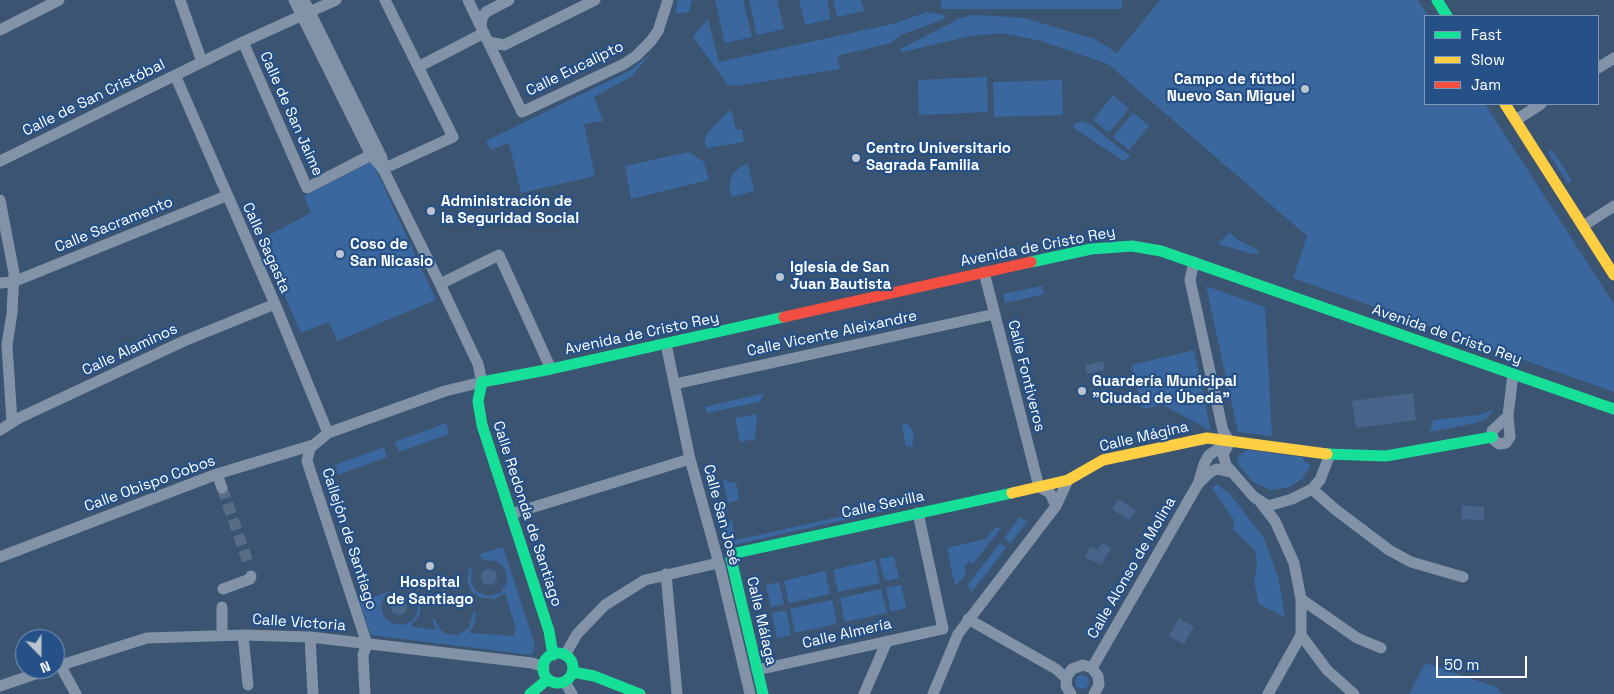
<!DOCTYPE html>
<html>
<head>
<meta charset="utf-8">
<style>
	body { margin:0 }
	#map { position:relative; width:1614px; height:694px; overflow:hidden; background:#3b5472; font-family:"Space Grotesk",sans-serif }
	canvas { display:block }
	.legend { position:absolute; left:1424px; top:15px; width:175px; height:90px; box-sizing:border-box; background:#255188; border:1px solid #7c97b8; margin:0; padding:6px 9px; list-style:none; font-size:15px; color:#fff }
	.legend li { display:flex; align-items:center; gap:10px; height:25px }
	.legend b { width:25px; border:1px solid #7c97b8 }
	.north { position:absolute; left:15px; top:629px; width:50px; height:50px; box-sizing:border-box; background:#255188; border:1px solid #7c97b8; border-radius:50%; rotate:158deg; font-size:14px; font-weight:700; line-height:20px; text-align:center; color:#fff }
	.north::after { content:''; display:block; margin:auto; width:18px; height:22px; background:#bac3ce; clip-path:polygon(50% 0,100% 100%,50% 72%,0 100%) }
	.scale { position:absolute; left:1436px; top:656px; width:91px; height:22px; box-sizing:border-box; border:2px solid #fff; border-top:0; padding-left:6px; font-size:15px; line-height:18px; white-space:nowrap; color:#fff; -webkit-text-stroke:4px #255188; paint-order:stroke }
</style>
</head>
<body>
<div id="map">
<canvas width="1614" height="694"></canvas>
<ul class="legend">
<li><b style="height:6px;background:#16e098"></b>Fast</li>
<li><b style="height:6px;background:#ffcf43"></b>Slow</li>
<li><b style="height:6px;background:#f24e42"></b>Jam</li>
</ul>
<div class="north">N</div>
<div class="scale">50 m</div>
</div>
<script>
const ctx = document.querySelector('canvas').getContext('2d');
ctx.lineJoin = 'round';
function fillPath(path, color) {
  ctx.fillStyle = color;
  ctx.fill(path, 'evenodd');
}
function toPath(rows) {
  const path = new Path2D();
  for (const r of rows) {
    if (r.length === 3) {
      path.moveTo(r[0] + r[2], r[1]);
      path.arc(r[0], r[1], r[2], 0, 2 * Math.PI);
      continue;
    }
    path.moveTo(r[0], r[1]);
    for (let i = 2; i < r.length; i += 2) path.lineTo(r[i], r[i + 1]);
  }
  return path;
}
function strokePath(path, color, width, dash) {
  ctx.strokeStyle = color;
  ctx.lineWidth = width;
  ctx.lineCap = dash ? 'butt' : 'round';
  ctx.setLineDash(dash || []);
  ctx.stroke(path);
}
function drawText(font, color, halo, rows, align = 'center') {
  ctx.font = font + ' "Space Grotesk",sans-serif';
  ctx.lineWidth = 4.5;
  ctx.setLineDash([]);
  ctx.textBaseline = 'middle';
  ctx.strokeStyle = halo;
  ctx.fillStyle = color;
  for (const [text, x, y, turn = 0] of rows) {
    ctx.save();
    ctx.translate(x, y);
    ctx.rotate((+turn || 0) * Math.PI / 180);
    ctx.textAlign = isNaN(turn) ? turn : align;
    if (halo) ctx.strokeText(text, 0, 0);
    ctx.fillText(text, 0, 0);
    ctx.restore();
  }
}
fillPath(toPath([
	[678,0,692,0,689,12,675,14],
	[715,0,743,0,752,37,725,43],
	[749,0,777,0,784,29,757,35],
	[799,0,827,0,831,19,805,25],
	[833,0,861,0,864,11,837,17],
	[941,0,1122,0,1122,9,941,9],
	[1160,0,1418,0,1428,16,1425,16,1425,104,1485,104,1614,304,1614,392,1293,278,1307,236,1108,64,1041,41,1002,33,971,36,902,52,900,49,961,18,974,15,1024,18,1095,39,1117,53],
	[927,12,945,15,944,19,901,35,891,43,837,56,840,69,737,86,728,85,693,37,708,19,719,62,896,23],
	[652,52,632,76,594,97,603,121,584,124,595,176,521,193,509,143,491,150,486,141,631,70],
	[987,77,988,112,919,115,918,80],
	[1062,80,1063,115,994,117,993,82],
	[1113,95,1129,109,1109,133,1093,120],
	[731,109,736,129,742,130,744,142,707,148,704,141,709,131],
	[1133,112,1149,126,1129,150,1113,137],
	[1083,121,1091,125,1131,157,1123,161,1074,128,1074,124],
	[1552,149,1572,181,1568,184,1548,152],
	[689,152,704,162,709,180,631,199,625,166],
	[372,161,436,300,337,341,329,322,301,333,260,240,311,213,304,196],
	[748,164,754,191,732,197,729,186,732,175,740,167],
	[1229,232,1238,240,1258,250,1258,253,1253,254,1218,244],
	[1042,286,1044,294,1005,303,1003,294],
	[1206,286,1265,307,1272,436,1238,432],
	[1194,350,1211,431,1163,405,1142,409,1132,365],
	[765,393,759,402,707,413,706,411,705,407],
	[1494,410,1487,418,1476,423,1430,432,1433,420,1479,415],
	[757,414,755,439,740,442,735,418],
	[446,423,449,434,399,452,395,442],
	[904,423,909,425,914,433,912,448,906,446,902,428],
	[384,447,387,457,338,475,335,465],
	[1247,450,1302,457,1305,462,1311,465,1302,479,1290,487,1271,490,1253,482,1239,465,1237,457],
	[726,479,728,483,736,482,739,500,728,503,723,480],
	[1217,484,1230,494,1264,538,1278,577,1285,617,1259,604,1254,582,1257,565,1255,550,1233,529,1234,520,1212,488],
	[901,503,902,507,729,546,725,528,725,525,732,520,736,540],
	[1020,517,1027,522,1010,544,1004,538],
	[1002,527,972,565,970,560,964,567,966,575,955,586,947,548,986,539,995,528],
	[1000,543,1006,548,971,593,968,586,970,582],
	[503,547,535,645,532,655,371,635,360,603,392,590,384,596,381,607,384,617,393,624,402,625,412,621,417,613,418,602,421,601,420,614,411,626,436,630,432,619,435,619,438,627,444,633,457,635,469,628,473,613,476,612,475,623,469,633,513,636,516,629,505,593,495,599,481,598,471,591,467,579,469,568,472,569,471,583,477,592,488,596,500,593,507,583,505,568,497,561,482,560,480,554],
	[894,556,899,578,885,581,879,559],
	[875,560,880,583,838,592,833,570],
	[825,571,830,594,789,603,784,581],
	[779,582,784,604,771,607,766,585],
	[901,585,906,608,891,612,886,588],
	[881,589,887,613,845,622,840,598],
	[832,600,837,624,795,633,790,609],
	[786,610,791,635,777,638,772,613],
	[1425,663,1496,687,1503,694,1409,694],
	[1082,682,7]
]), '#3a679e');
fillPath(toPath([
	[1103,361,1105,370,1087,374,1085,365],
	[1413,393,1416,420,1356,428,1352,401],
	[1118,499,1136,510,1130,520,1112,510],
	[1462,505,1484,507,1484,520,1461,519],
	[1102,543,1111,548,1101,565,1085,557,1090,547,1097,550],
	[489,577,8],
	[399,607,8],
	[1179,618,1194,627,1184,644,1169,636]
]), '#47658b');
strokePath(toPath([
	[222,488,249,565]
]), '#586e87', 11, [11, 5.5]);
strokePath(toPath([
	[180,0,202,62],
	[294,0,371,155,383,169,440,284,478,364,482,382,445,391,328,433,310,448,307,461,367,644],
	[304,0,382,158,383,169],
	[468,0,522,112,624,64,636,56,651,41,658,31,668,0],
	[481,27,482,18,486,12,509,0],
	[0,30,59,0],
	[243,42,307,188,371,155],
	[489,42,504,45,595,0],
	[418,67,484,33],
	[1598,68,1614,58],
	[175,75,275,304,328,433],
	[1516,120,1541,104],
	[0,161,243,42,336,0],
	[383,169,453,137,385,0],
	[0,200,14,273,12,313,7,345,12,422],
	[1583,226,1614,206],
	[1194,262,1190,280,1223,431,1230,442],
	[984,272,1039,487,1050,493,1056,506],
	[0,283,13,282,226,196],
	[440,284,499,255,551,369],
	[666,344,690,459,721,571,750,694],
	[675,384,995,314],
	[1508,416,1492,431,1493,439,1499,444,1506,443,1510,437,1508,416,1513,374],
	[0,430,19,418,184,341,275,304],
	[1230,442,1223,454,1226,465,1254,497,1268,506,1292,499,1312,489,1320,480,1330,454],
	[217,474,222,488],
	[1199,483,1210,472,1217,469,1230,472],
	[1312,489,1336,510,1389,550,1411,562,1463,577],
	[1261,503,1275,521,1294,563,1301,599,1301,635,1327,670,1354,694],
	[918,513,943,629],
	[511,514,690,459],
	[0,557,217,474,313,445],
	[666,574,677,694],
	[223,589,250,579,251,576],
	[1301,599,1357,638,1381,648],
	[222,607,222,635],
	[968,619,1056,669,1066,678],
	[243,635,248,685],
	[310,637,313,694],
	[565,655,577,634,605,605,645,580,718,563],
	[60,665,76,694],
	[55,667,147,638,243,635,310,637,532,663,544,667],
	[1092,668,1198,484,1204,464,1209,455,1230,442],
	[757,670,943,629],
	[565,682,572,694],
	[0,686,50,669],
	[365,694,363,655,367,644],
	[864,694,887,641],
	[933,694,958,634,1056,506,1068,480],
	[1071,694,1066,686,1067,676,1072,669,1083,665,1092,668,1098,676,1099,685,1094,694],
	[1268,694,1301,635]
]), '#8293a7', 11);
strokePath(toPath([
	[1437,0,1447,16],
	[1031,262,1091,249,1132,246,1161,251,1614,409],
	[1327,454,1386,456,1492,437],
	[558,668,15],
	[553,655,549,631,482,425,478,401,482,382,551,369,784,317],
	[573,672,594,676,640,694],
	[530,694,548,679],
	[763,694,731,559,736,553,1012,493]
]), '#16e098', 11);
strokePath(toPath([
	[1505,104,1614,275],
	[1012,493,1068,480,1103,460,1207,438,1327,454]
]), '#ffcf43', 11);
strokePath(toPath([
	[784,317,1031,262]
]), '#f24e42', 11);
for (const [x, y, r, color] of [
	[1305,89,5,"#bac3ce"],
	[856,158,5,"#bac3ce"],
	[431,211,5,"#bac3ce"],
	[340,254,5,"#bac3ce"],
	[780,277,5,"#bac3ce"],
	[1082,391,5,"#bac3ce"],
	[430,566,5,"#bac3ce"]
]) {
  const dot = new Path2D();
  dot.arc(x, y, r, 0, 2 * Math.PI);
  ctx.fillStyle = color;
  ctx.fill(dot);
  strokePath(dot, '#255188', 2);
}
drawText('15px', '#fff', '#255188', [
	["Calle Eucalipto",575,69,-26],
	["Calle de San Cristóbal",94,98,-26],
	["Calle de San Jaime",291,114,66],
	["Calle Sacramento",114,225,-22],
	["Avenida de Cristo Rey",1038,247,-11],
	["Calle Sagasta",266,248,66],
	["Avenida de Cristo Rey",642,334,-12],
	["Calle Vicente Aleixandre",832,334,-12],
	["Avenida de Cristo Rey",1447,335,19],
	["Calle Alaminos",130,350,-25],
	["Calle Fontiveros",1026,376,76],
	["Calle Mágina",1144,437,-13],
	["Calle Obispo Cobos",150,484,-20],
	["Calle Sevilla",883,505,-12],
	["Calle Redonda de Santiago",527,514,72],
	["Calle San José",721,515,75],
	["Callejón de Santiago",349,539,72],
	["Calle Alonso de Molina",1132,568,-60],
	["Calle Málaga",761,621,77],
	["Calle Victoria",299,623,4],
	["Calle Almería",847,634,-13]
]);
drawText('bold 15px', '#fff', '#255188', [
	["Campo de fútbol",1295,80,"right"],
	["Nuevo San Miguel",1295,97,"right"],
	["Centro Universitario",866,149],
	["Sagrada Familia",866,166],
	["Administración de",441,202],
	["la Seguridad Social",441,219],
	["Coso de",350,245],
	["San Nicasio",350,262],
	["Iglesia de San",790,268],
	["Juan Bautista",790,285],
	["Guardería Municipal",1092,382],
	["\"Ciudad de Úbeda\"",1092,399],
	["Hospital",430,583,"center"],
	["de Santiago",430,600,"center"]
], 'left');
</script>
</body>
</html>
